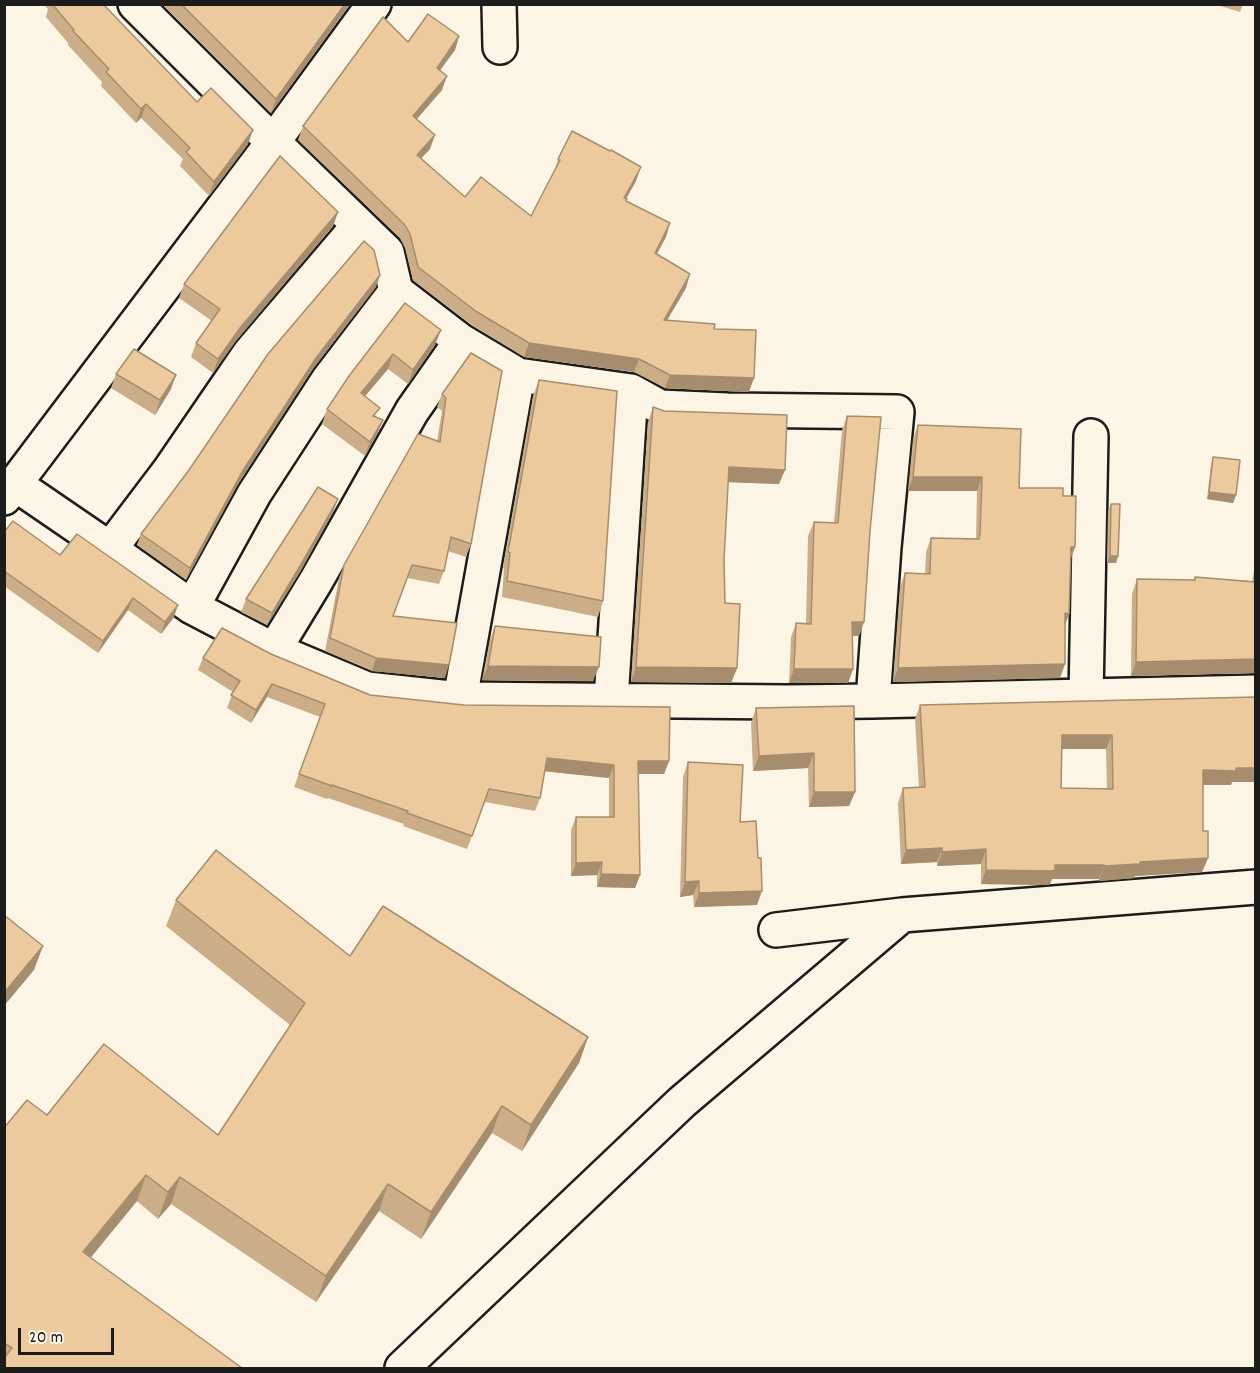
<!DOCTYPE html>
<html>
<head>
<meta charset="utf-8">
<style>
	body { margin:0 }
	#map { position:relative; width:1260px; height:1373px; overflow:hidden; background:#fcf5e5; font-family:Dekko,sans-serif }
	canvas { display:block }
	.frame { position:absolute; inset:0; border:6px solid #1c1c1c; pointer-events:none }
	.scale { position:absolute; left:18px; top:1328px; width:96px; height:27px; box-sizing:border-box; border:3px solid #1c1c1c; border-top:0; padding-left:8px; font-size:18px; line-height:21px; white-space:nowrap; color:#1c1c1c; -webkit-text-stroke:4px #fcf5e5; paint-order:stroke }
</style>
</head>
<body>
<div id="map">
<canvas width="1260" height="1373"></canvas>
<div class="frame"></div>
<div class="scale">20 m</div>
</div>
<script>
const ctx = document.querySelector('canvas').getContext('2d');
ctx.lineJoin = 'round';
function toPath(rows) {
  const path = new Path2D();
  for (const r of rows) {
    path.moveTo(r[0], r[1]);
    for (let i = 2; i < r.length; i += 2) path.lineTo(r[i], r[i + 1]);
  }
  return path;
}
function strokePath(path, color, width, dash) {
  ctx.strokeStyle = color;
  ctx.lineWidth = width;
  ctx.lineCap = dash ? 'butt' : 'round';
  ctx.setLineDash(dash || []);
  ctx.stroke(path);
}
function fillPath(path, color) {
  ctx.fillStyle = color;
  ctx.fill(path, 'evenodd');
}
const minor = toPath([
	[135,4,273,142,387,252,396,291,461,341,518,375,631,391,660,407,727,410,897,412,884,547,873,701],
	[499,4,500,47],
	[15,484,110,549,192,607,274,650,367,689,460,699,787,702,873,701,1256,692],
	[4,498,273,142,374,4],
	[110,549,169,471,249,354,359,225],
	[192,607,254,494,328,380,396,291],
	[274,650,316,581,412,411,461,341],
	[1086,696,1091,436],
	[460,699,518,375],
	[611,700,631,391],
	[776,930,902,915,1256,887],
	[402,1368,682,1102,902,915]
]);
strokePath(minor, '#1c1c1c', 38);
strokePath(minor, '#fcf5e5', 33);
fillPath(toPath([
	[43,4,103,4,197,102,248,144,209,196,180,166,183,159,141,118,136,123,101,86,102,82,68,45,68,43,46,17,48,9],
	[162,4,350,4,271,113],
	[1214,4,1243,4,1240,12],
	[459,36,455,50,440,70,442,90,417,119,430,149,421,158,465,197,531,216,554,173,558,159,636,181,626,199,626,201,666,237,656,254,686,288,667,320,714,329,749,392,665,388,634,372,524,357,472,325,413,280,405,248,400,238,298,140,303,126,408,42],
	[338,212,333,226,235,342,213,373,191,357,196,343,212,321,179,298,184,284],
	[376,287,312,370,238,484,186,580,137,545,141,534],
	[405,303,435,345,408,384,388,369,365,396,376,417,383,420,377,434,365,456,322,424,327,409],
	[471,353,471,544,466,557,448,551,444,571,439,584,407,578,393,616,445,678,372,671,325,651,339,578,344,565,437,441,442,411,437,407,442,394],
	[116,374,171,389,155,415,111,388],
	[539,380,603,601,598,617,502,597,504,568,503,568,533,396],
	[653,407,779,484,728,482,724,560,725,603,737,668,731,683,631,682,648,422],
	[847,416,870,531,864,622,859,636,852,636,853,669,848,683,789,683,791,637,796,623,806,624,808,536,814,522,834,523,842,430],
	[918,425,1019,488,1063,496,1075,547,1070,560,1060,678,893,682,900,587,905,573,925,574,926,552,931,538,976,539,977,491,908,491,913,439],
	[1213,457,1236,495,1233,503,1207,499,1211,464],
	[1111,504,1118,556,1116,563,1107,563,1108,511],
	[333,512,300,572,267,625,241,612,246,599],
	[4,532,60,555,174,617,161,634,128,610,98,653,4,586],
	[1256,560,1256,673,1131,676,1132,594,1137,579,1194,580,1195,577,1252,581],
	[495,626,593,681,482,680,490,640],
	[271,654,370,695,669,761,664,774,638,774,640,875,635,888,597,887,597,875,571,876,571,830,576,817,609,817,609,778,544,771,540,798,535,811,485,802,467,849,403,826,404,824,328,798,327,799,294,787,320,717,267,697,251,723,227,708,233,692,198,670,203,658],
	[1256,697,1231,785,1203,785,1203,831,1208,858,1202,872,1135,876,1135,878,1099,881,1099,879,1052,879,1050,884,1046,885,981,884,981,864,937,866,937,862,901,864,898,803,903,788,919,788,915,719,920,705],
	[1062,749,1106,749,1107,789,1061,788],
	[854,706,855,792,849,806,809,807,808,768,753,771,751,723,756,708],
	[688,762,740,822,757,905,694,907,693,895,680,897,683,777],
	[176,900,350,956,588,1037,579,1063,522,1151,492,1133,421,1239,379,1211,316,1302,171,1204,158,1219,137,1201,91,1257,4,1368,4,1128,47,1115,218,1135,290,1025,166,926]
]), '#cbae87');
fillPath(toPath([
	[345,4,350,4,271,113,276,99],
	[459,36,455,50,432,81,437,68],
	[447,76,442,90,408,129,413,116],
	[146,104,141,118,136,123,141,109],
	[253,130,248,144,209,196,214,182],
	[435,135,430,149,412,168,417,155],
	[641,167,636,181,619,211,624,198],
	[338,212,333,226,235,342,213,373,218,359,240,328],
	[670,223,666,237,650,267,655,253],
	[690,274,686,288,659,334,664,320],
	[380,275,376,287,312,370,238,484,186,580,190,568,242,472,316,358],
	[441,330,435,345,408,384,413,370],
	[529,343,639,359,634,372,524,357],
	[393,354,388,369,355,408,361,393],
	[176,375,171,389,155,415,160,400],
	[670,375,754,378,749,392,665,388],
	[383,420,377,434,365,456,370,442],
	[729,467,785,470,779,484,723,482],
	[913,477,982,477,977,491,908,491],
	[1209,492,1236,495,1233,503,1207,499],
	[338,499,333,512,300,572,267,625,272,613],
	[1071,547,1075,547,1070,561],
	[1110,556,1118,556,1116,563,1107,563],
	[133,598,128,610,98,653,103,641],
	[178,605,174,617,161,634,165,622],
	[1065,613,1069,614,1064,628],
	[852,622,864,622,859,636,847,636],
	[376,658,449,665,445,678,372,671],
	[1256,659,1256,673,1131,676,1136,662],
	[1065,664,1060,678,893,682,898,668],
	[488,666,599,667,593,681,482,680],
	[636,667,737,668,731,683,631,682],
	[794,669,853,669,848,683,789,683],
	[272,684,267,697,251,723,256,710],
	[1062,735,1112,735,1106,749,1057,749],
	[814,753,808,768,753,771,759,756],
	[547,758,614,765,609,778,542,771],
	[638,761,669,761,664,774,633,774],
	[1236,768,1256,768,1256,782,1232,782,1231,785,1198,785,1203,770],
	[814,792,855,792,849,806,809,807],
	[942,848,937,862,901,864,906,850],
	[986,849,981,864,937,866,942,852],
	[1208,858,1202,872,1135,876,1135,878,1099,881,1104,866,1140,862],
	[602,862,597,875,571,876,576,863],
	[1055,865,1104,865,1099,879,1052,879,1050,884,1046,885,981,884,986,870],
	[601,874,640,875,635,888,597,887],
	[699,881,693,895,680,897,685,882],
	[762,891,757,905,694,907,699,893],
	[43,946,34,970,4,1006,4,993],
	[588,1037,579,1063,522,1151,531,1125],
	[502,1106,492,1133,421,1239,431,1212],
	[146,1175,137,1201,74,1278,83,1252],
	[180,1177,171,1204,158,1219,168,1192],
	[388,1184,379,1211,316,1302,326,1276]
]), '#a58d6e');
const building = toPath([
	[52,4,103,4,197,102,211,88,253,130,214,182,186,152,190,148,146,104,141,109,106,72,109,69,73,31,74,30,52,4],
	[181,4,345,4,276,99,181,4],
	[428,14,459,36,437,68,447,76,413,116,435,135,417,155,465,197,481,177,531,216,560,160,558,159,572,131,610,151,611,150,641,167,624,198,627,199,626,201,670,223,655,253,690,274,664,320,715,324,714,329,756,330,754,378,670,375,639,359,529,343,477,312,418,267,410,234,405,225,303,126,383,17,408,42,428,14],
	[280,156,338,212,240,328,218,359,196,343,220,309,184,284,280,156],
	[364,241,374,250,380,275,316,358,242,472,190,568,141,534,189,470,268,354,364,241],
	[405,303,441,330,413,370,393,354,361,393,380,408,373,416,383,420,370,442,327,409,349,376,405,303],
	[134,349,176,375,160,400,116,374,134,349],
	[471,353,502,371,471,544,451,537,444,571,412,565,393,616,457,623,449,665,376,658,330,638,344,565,418,434,440,442,446,398,442,394,471,353],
	[539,380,617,391,603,601,507,581,510,553,508,552,539,380],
	[653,407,664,411,787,415,785,470,729,467,724,560,725,603,740,604,737,668,636,667,653,407],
	[847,416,881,417,870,531,864,622,852,622,853,669,794,669,796,623,811,624,814,522,838,523,847,416],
	[918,425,1021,429,1019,488,1063,488,1063,496,1076,496,1075,547,1071,547,1069,614,1065,613,1065,664,898,668,905,573,930,574,931,538,979,539,979,535,980,535,982,477,913,477,918,425],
	[1213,457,1240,460,1236,495,1209,492,1213,457],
	[318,487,338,499,304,559,272,613,246,599,318,487],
	[1111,504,1120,504,1118,556,1110,556,1111,504],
	[13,521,60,555,77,534,178,605,165,622,133,598,103,641,4,571,4,532,13,521],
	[1195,577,1255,582,1256,578,1256,659,1136,662,1137,579,1195,580,1195,577],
	[495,626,601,637,599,667,488,666,495,626],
	[222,628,271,654,370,695,464,705,670,707,669,761,638,761,640,875,601,874,602,862,576,863,576,817,614,817,614,765,547,758,540,798,489,789,472,836,407,813,408,811,332,785,332,786,299,774,325,704,272,684,256,710,231,695,240,681,203,658,222,628],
	[1256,697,1256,768,1236,768,1236,771,1203,770,1203,831,1208,831,1208,858,1140,862,1140,864,1104,866,1104,865,1055,865,1055,870,1051,871,986,870,986,849,942,852,942,848,906,850,903,788,925,787,920,705,1256,697],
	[1062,735,1112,735,1113,789,1061,788,1062,735],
	[854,706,855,792,814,792,814,753,759,756,756,708,854,706],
	[688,762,743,765,740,822,756,821,758,858,761,858,762,891,699,893,699,881,685,882,688,762],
	[216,850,350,956,383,906,588,1037,531,1125,502,1106,431,1212,388,1184,326,1276,180,1177,168,1192,146,1175,83,1252,242,1368,4,1368,4,1358,12,1348,4,1343,4,1128,27,1100,47,1115,104,1044,218,1135,305,1003,176,900,216,850],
	[4,915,43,946,4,993,4,915]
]);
fillPath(building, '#ecca9d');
strokePath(building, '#a58d6e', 1.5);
</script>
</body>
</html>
